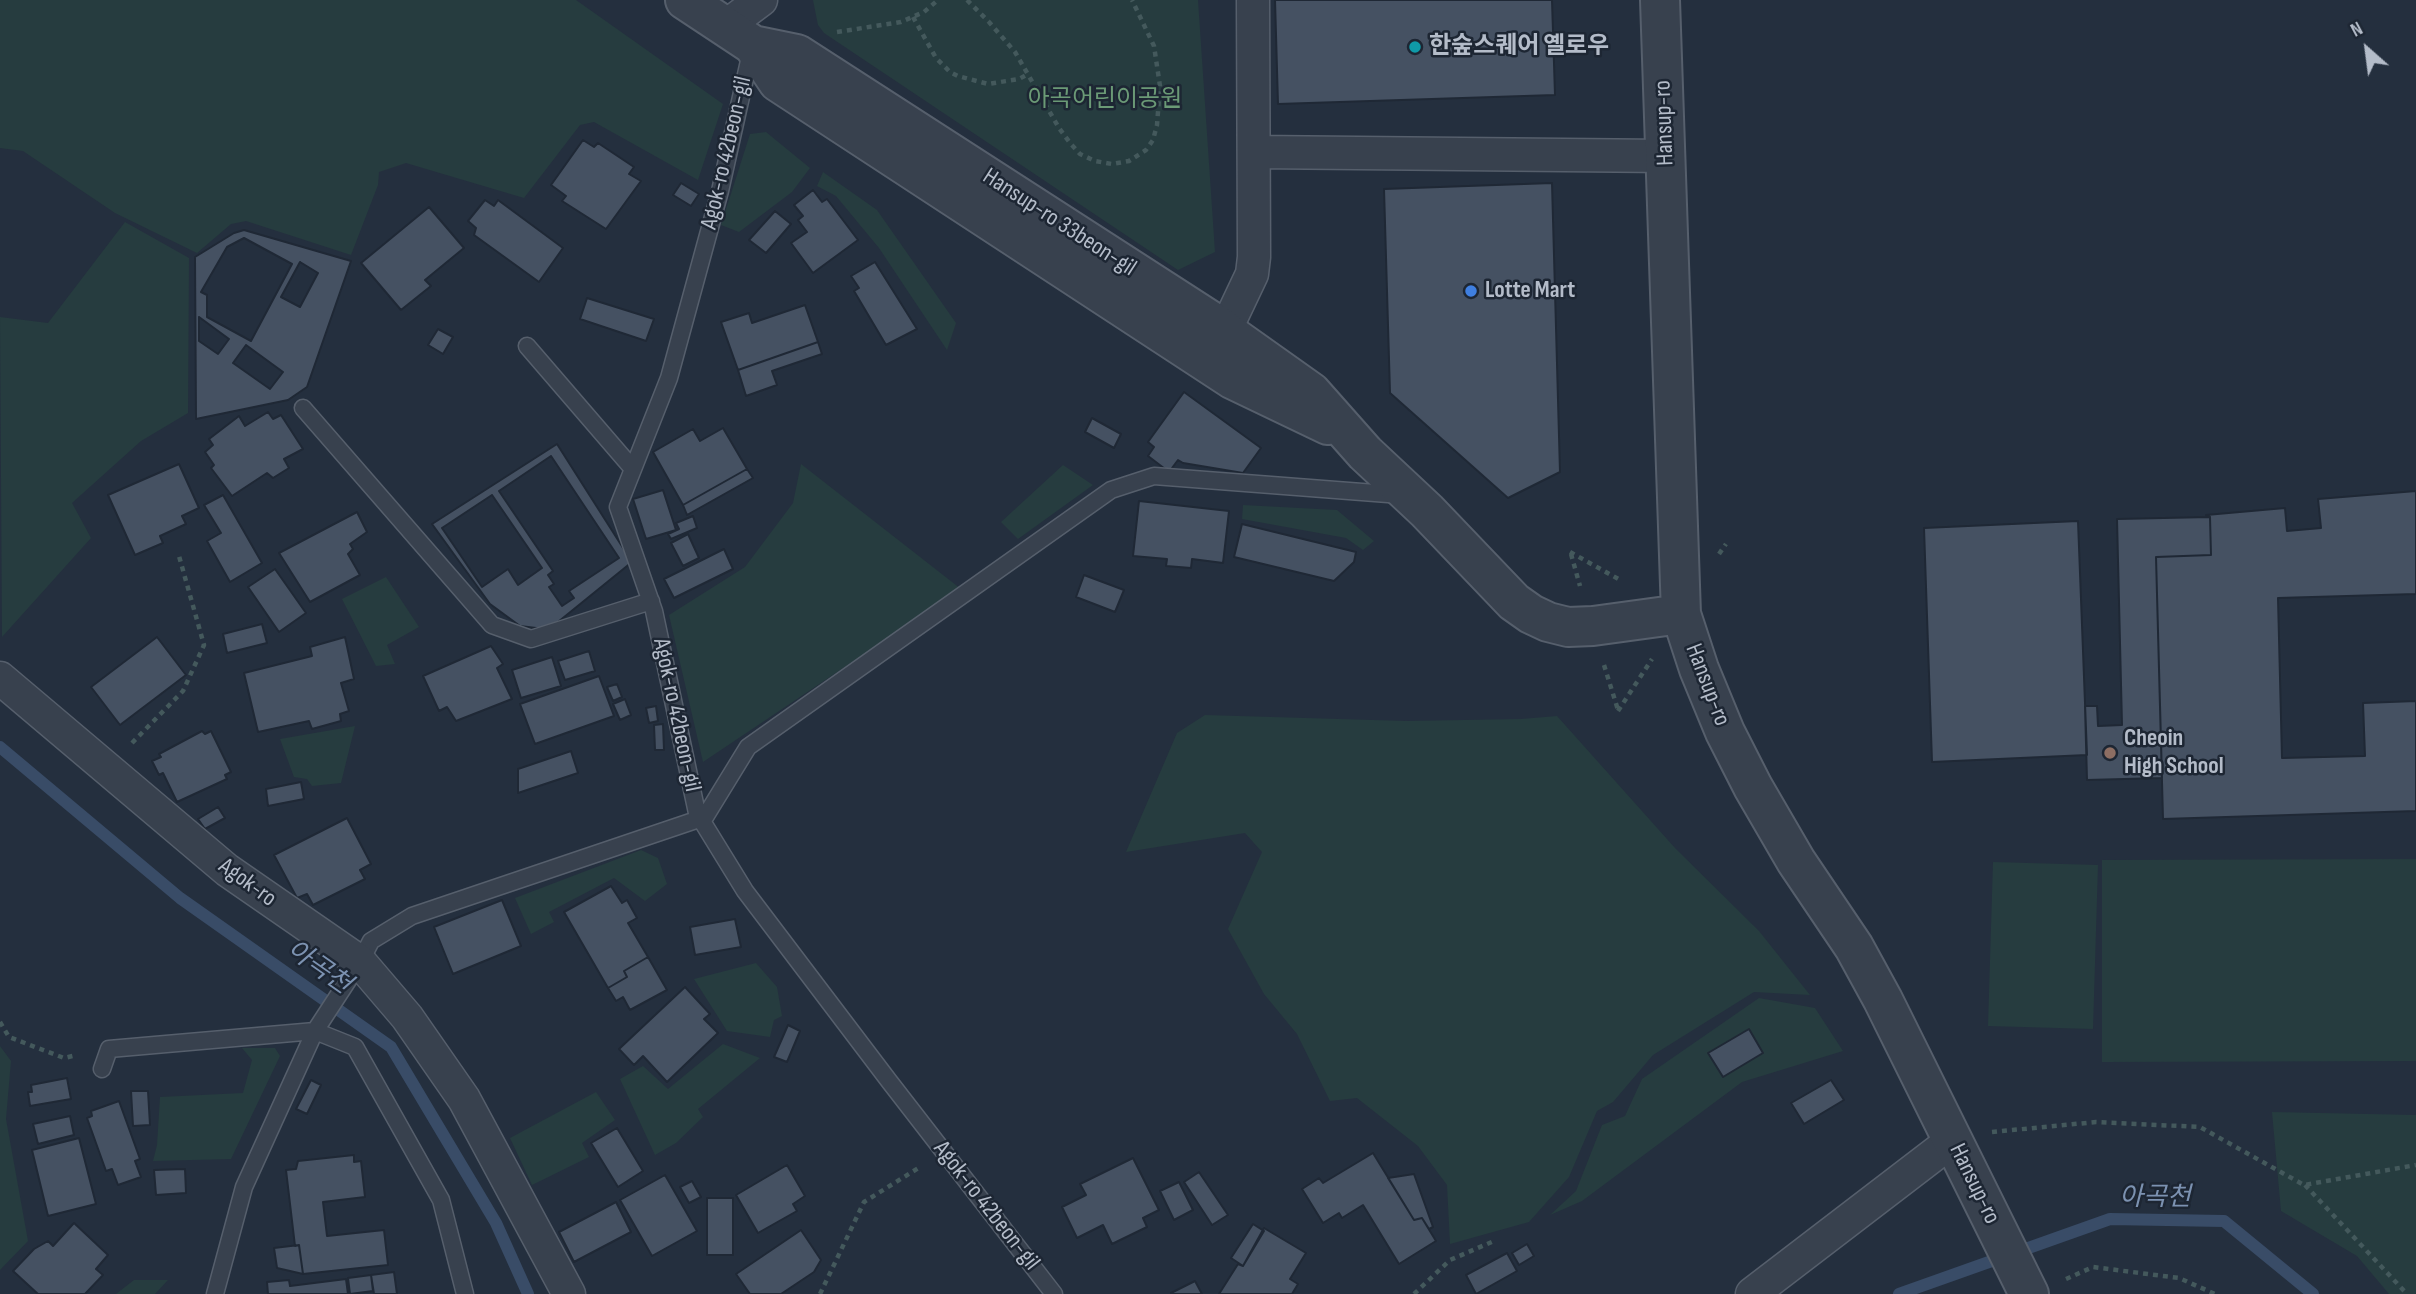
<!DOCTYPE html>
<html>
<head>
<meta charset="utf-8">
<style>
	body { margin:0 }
	#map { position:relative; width:2416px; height:1294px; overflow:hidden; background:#242f3e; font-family:"Sofia Sans Condensed",sans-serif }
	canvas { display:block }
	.north { position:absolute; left:2332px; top:14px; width:70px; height:70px; -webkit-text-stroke:5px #1d2633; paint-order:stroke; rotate:332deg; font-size:19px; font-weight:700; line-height:28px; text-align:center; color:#b4bcc9 }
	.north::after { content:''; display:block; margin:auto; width:24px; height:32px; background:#b4bcc9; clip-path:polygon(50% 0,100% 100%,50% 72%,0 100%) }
</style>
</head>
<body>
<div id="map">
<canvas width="2416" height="1294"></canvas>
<div class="north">N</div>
</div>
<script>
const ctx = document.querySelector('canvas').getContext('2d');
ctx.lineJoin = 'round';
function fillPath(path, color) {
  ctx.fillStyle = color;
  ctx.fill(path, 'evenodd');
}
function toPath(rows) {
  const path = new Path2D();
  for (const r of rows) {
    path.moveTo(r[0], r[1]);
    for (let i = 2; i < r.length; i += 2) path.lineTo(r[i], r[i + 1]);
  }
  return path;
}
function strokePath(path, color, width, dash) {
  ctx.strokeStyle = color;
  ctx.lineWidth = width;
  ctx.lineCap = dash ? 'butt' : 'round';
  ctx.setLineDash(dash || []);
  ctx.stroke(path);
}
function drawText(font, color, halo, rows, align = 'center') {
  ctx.font = font + ' "Sofia Sans Condensed","Noto Sans KR",sans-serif';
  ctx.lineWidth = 5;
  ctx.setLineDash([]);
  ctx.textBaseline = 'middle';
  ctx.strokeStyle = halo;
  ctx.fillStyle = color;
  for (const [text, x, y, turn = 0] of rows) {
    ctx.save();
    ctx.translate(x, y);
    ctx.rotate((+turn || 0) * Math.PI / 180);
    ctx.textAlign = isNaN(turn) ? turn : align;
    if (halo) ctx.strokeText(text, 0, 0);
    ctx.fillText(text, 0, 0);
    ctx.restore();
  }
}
fillPath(toPath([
	[0,0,576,0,723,104,698,180,594,122,580,125,524,198,406,163,379,172,378,185,351,255,246,221,231,224,197,253,115,213,23,151,0,148],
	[813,0,1198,0,1215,252,1178,270,824,33,818,25],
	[766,132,810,168,792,192,739,232,721,225,750,134],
	[823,172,877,210,956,323,947,350,879,248,836,196,817,186],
	[125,222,189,258,188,413,141,441,72,503,91,538,2,637,0,317,48,323],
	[801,464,961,589,703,762,669,615,745,567,793,503],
	[1063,465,1093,485,1018,539,1001,522],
	[1243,505,1337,510,1374,541,1363,550,1346,538,1242,519],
	[386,577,419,627,387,645,395,664,376,666,342,599],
	[1205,715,1406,721,1521,719,1557,716,1675,848,1759,931,1810,995,1754,992,1653,1055,1613,1102,1597,1111,1569,1177,1529,1222,1450,1244,1447,1185,1418,1146,1357,1098,1330,1101,1297,1034,1264,994,1228,929,1262,852,1245,833,1126,852,1177,733],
	[355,726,341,783,312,786,307,779,294,777,280,739],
	[641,850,658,858,667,884,645,901,614,878,549,912,554,922,531,934,515,898],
	[2416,859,2416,1061,2102,1062,2102,860],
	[1993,862,2098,865,2093,1029,1988,1026],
	[756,963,777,987,782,1016,774,1020,770,1037,727,1031,694,979],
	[1759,998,1815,1008,1843,1051,1742,1082,1582,1201,1550,1215,1576,1191,1602,1125,1625,1116,1642,1079],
	[723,1044,760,1058,698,1109,703,1117,676,1143,655,1155,620,1079,643,1066,668,1089],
	[0,1046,11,1061,6,1119,28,1241,0,1270],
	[242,1048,275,1048,280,1056,231,1159,153,1161,157,1145,160,1097,243,1093,252,1060],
	[596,1092,615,1120,582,1143,589,1157,532,1185,510,1138],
	[2272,1112,2416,1115,2416,1294,2389,1294,2357,1256,2281,1211],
	[134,1280,168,1280,155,1294,116,1294]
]), '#263c3f');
strokePath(toPath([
	[0,747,180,898,391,1047,496,1223,528,1294],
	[1899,1294,2110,1219,2224,1221,2313,1294]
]), '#394c67', 12);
const building = toPath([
	[1275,0,1552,0,1555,95,1278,104,1275,0],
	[583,140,594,147,598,143,634,167,629,174,641,181,606,229,562,201,566,196,551,185,583,140],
	[681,183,699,194,691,206,673,195,681,183],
	[1552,183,1560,472,1508,498,1390,393,1384,189,1552,183],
	[813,190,822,202,827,199,858,240,813,273,791,243,807,232,798,220,803,216,794,205,813,190],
	[485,200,494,206,498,200,563,248,539,282,474,235,476,228,468,221,485,200],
	[429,207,464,248,425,280,431,286,401,310,361,263,429,207],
	[775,211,791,224,766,253,749,240,775,211],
	[244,230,351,261,307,387,288,400,196,419,195,257,234,233,244,230],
	[244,238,292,264,251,341,207,317,207,295,201,292,227,247,244,238],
	[300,262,318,273,300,307,281,297,300,262],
	[875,262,917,329,886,345,854,291,859,288,851,276,875,262],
	[587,298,654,319,646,341,580,319,587,298],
	[805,305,818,342,738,370,721,322,749,313,752,323,805,305],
	[199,317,229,339,218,354,199,341,199,317],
	[438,329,453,337,443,354,428,345,438,329],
	[818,342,822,354,772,371,777,385,746,396,738,370,818,342],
	[246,345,283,372,270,389,233,363,246,345],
	[1184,392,1261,448,1243,473,1183,463,1178,460,1169,472,1148,456,1154,447,1148,442,1184,392],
	[268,412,273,419,281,415,303,449,284,459,289,468,273,478,267,473,232,496,211,468,214,465,205,452,213,445,209,439,239,416,245,426,268,412],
	[1092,418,1121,434,1114,448,1085,432,1092,418],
	[723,428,747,469,683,505,653,452,693,429,700,441,723,428],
	[557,444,632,562,558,622,544,629,520,626,490,604,432,524,557,444],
	[551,456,619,558,569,591,574,598,562,606,549,587,554,584,548,575,553,571,499,491,551,456],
	[179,464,199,508,182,516,186,524,160,536,163,543,135,555,108,495,179,464],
	[747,469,753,478,687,515,683,505,747,469],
	[663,490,676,530,646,539,633,499,663,490],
	[2416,491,2416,594,2278,598,2282,758,2365,756,2363,703,2416,701,2416,811,2163,819,2156,557,2211,555,2210,517,2206,515,2285,508,2287,531,2321,528,2318,499,2416,491],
	[223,495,262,563,230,582,207,541,221,533,204,505,223,495],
	[492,495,542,568,518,585,508,569,482,587,442,528,492,495],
	[1139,501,1229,511,1223,563,1192,559,1191,568,1166,566,1167,559,1133,556,1139,501],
	[357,512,367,532,350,544,353,549,348,554,360,575,310,602,279,553,357,512],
	[693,516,697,528,671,539,668,534,679,529,676,523,693,516],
	[2210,517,2211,555,2156,557,2162,778,2087,780,2085,706,2097,706,2098,726,2122,725,2117,519,2210,517],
	[2078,521,2087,755,1932,762,1924,528,2078,521],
	[1242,524,1356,552,1354,562,1334,581,1234,557,1242,524],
	[688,534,699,558,683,566,671,543,688,534],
	[724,549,733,569,674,598,664,579,724,549],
	[275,569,306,613,279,632,248,587,275,569],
	[1084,575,1124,590,1115,612,1076,597,1084,575],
	[262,624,267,643,227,653,223,634,262,624],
	[157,637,186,675,120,725,91,687,157,637],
	[345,637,354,679,341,683,349,711,340,714,341,721,312,729,309,721,258,732,244,673,312,656,310,647,345,637],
	[491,646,503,664,497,668,512,699,456,721,447,707,439,711,423,676,491,646],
	[589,651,595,671,565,680,558,661,589,651],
	[552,657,561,686,521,698,512,670,552,657],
	[599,676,614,716,535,744,520,704,599,676],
	[617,684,622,697,613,701,607,687,617,684],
	[625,699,631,715,620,720,613,704,625,699],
	[656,706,658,721,649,723,646,708,656,706],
	[663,724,664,750,655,750,654,725,663,724],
	[202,731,205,734,211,731,231,772,225,775,227,779,177,802,163,773,159,775,152,761,161,757,159,754,202,731],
	[571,751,578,773,518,793,518,769,571,751],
	[301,782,304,799,268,806,266,789,301,782],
	[218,807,225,818,205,829,198,819,218,807],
	[347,818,371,864,360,870,365,879,313,905,307,894,297,898,274,855,347,818],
	[611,886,622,903,627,900,637,918,628,923,648,957,624,971,627,977,608,988,564,912,611,886],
	[502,900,521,946,453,974,434,927,502,900],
	[735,919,741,947,695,955,690,927,735,919],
	[648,957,667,990,630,1010,623,997,616,1001,608,988,627,977,624,971,648,957],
	[685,987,710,1014,704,1019,718,1033,667,1082,643,1056,634,1065,619,1049,685,987],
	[788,1025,800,1031,787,1062,774,1057,788,1025],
	[1749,1029,1763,1053,1723,1077,1708,1053,1749,1029],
	[67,1078,71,1099,30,1106,28,1092,32,1092,31,1085,67,1078],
	[311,1080,321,1085,307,1114,296,1109,311,1080],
	[1831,1080,1844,1100,1804,1124,1791,1103,1831,1080],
	[131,1091,148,1091,150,1125,133,1126,131,1091],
	[119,1101,140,1159,135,1161,141,1177,118,1185,112,1169,106,1171,87,1118,92,1116,91,1111,119,1101],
	[70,1116,74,1135,38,1144,33,1124,70,1116],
	[617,1128,643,1171,618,1187,591,1143,617,1128],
	[79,1138,96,1204,48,1216,32,1150,79,1138],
	[1373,1153,1414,1220,1422,1218,1436,1241,1399,1264,1363,1205,1342,1218,1339,1213,1323,1223,1302,1189,1319,1178,1323,1183,1373,1153],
	[354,1155,354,1162,361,1161,365,1197,323,1202,327,1236,384,1230,388,1265,303,1274,299,1245,295,1246,286,1170,296,1169,298,1161,354,1155],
	[1133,1158,1159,1210,1143,1218,1147,1227,1112,1244,1103,1225,1077,1238,1062,1207,1086,1195,1080,1184,1133,1158],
	[787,1165,805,1196,793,1204,797,1211,758,1233,736,1195,787,1165],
	[185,1169,186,1193,156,1195,154,1170,185,1169],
	[1199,1172,1228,1215,1212,1225,1184,1182,1199,1172],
	[1414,1174,1433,1227,1429,1229,1422,1218,1414,1220,1388,1178,1414,1174],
	[665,1175,697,1231,652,1256,620,1200,665,1175],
	[692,1181,701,1197,689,1203,680,1187,692,1181],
	[1179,1182,1193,1210,1174,1220,1160,1191,1179,1182],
	[707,1198,733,1198,733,1255,707,1255,707,1198],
	[616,1202,631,1232,574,1262,559,1232,616,1202],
	[74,1223,108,1255,96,1269,103,1275,85,1294,38,1294,13,1271,34,1249,48,1241,53,1246,74,1223],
	[1253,1224,1264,1231,1243,1266,1231,1258,1253,1224],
	[1264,1228,1306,1253,1290,1279,1298,1284,1292,1294,1219,1294,1238,1264,1243,1266,1264,1228],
	[801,1230,821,1260,814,1272,781,1294,750,1294,736,1274,801,1230],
	[1527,1244,1534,1256,1519,1265,1512,1253,1527,1244],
	[299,1245,303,1274,277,1268,274,1248,299,1245],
	[1507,1253,1517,1271,1476,1294,1466,1275,1507,1253],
	[394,1272,397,1294,374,1294,371,1275,394,1272],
	[371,1275,373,1291,350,1294,348,1278,371,1275],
	[346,1279,348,1294,268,1294,267,1282,289,1280,290,1286,346,1279],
	[1195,1281,1202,1294,1171,1294,1171,1293,1195,1281]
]);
fillPath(building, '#455162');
strokePath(building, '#1f2835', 2);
const service = toPath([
	[751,52,720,191,669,378,618,507,654,611,697,813,745,891,889,1081,1054,1294],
	[527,346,633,469],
	[303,408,492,625,531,639,651,601],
	[102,1069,109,1049,315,1031,355,1047,441,1200,465,1294],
	[215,1294,244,1187,315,1031,360,962,371,941,412,916,705,817,748,747,1111,490,1154,476,1401,495]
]);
const minor = toPath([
	[725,27,761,0],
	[1255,152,1667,156],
	[1225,331,1252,274,1254,257,1253,0],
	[0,678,227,870,360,962,407,1017,464,1099,569,1294],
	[1752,1294,1953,1140]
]);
const tertiary = toPath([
	[685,0,753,45,797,54,1211,321,1311,392,1365,453,1427,511,1514,602,1531,614,1548,622,1568,627,1593,626,1681,614],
	[1660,0,1681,614,1699,669,1725,732,1753,787,1796,861,1854,947,1883,1000,2029,1294],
	[753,45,778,82,1232,379,1328,425]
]);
strokePath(service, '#565f6c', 19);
strokePath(minor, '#565f6c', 35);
strokePath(tertiary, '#565f6c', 42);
strokePath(toPath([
	[967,0,989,22,1015,52,1059,128,1070,143,1080,154,1095,161,1112,164,1129,161,1146,150,1153,140,1157,125,1160,86,1154,46,1132,0],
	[913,17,936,58,950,72,958,76,988,84,1019,79,1028,74],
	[837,32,901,22,924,12,938,0],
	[1570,552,1622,581],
	[1571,554,1580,586],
	[1719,554,1726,544],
	[1604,665,1618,710],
	[1618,711,1652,659],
	[132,743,183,691,204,645,179,556],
	[0,1022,9,1037,64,1058,77,1055],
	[1992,1132,2096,1122,2200,1127,2304,1185,2416,1165],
	[2305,1185,2407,1294],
	[2066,1279,2093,1267,2179,1278,2215,1294],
	[820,1294,864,1202,920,1167],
	[1414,1294,1450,1260,1494,1241]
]), '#44595c', 4.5, [5, 5]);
strokePath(service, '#38414e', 16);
strokePath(minor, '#38414e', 32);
strokePath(tertiary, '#38414e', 38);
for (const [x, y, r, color] of [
	[1415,47,7,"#0f9aa8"],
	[1471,291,7,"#3f7fe0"],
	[2110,753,7,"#8d6e63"]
]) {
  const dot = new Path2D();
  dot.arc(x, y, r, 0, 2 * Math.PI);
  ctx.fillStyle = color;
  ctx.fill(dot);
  strokePath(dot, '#1d2633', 2.5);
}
drawText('bold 24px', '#b4bcc9', '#1d2633', [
	["한숲스퀘어 옐로우",1429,47],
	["Lotte Mart",1485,291],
	["Cheoin",2124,739],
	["High School",2124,767]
], 'left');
drawText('24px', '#6b9a76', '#1d2633', [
	["아곡어린이공원",1105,100]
]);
drawText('24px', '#b4bcc9', '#1d2633', [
	["Hansup-ro",1665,123,-92],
	["Agok-ro 42beon-gil",727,153,-77],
	["Hansup-ro 33beon-gil",1059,223,33],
	["Hansup-ro",1707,685,69],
	["Agok-ro 42beon-gil",676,715,78],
	["Agok-ro",247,883,36],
	["Hansup-ro",1974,1184,64],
	["Agok-ro 42beon-gil",986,1206,52]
]);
drawText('italic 26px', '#7c92b1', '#1d2633', [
	["아곡천",318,968,35],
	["아곡천",2155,1198]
]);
</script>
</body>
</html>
